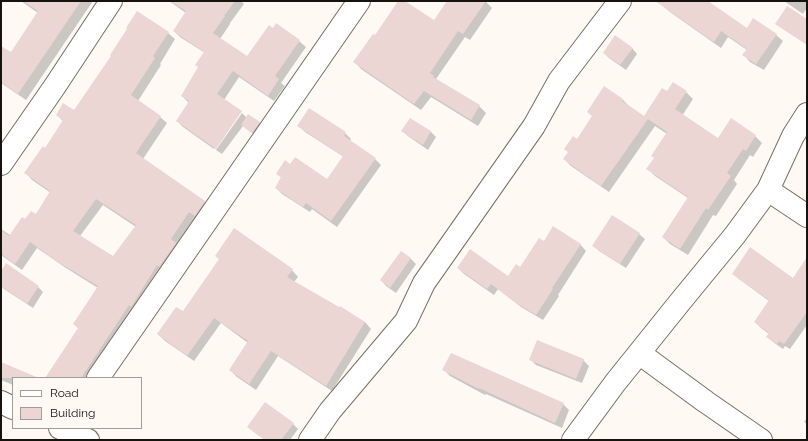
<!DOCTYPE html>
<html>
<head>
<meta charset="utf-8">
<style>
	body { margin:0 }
	#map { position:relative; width:808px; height:441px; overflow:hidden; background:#fef9f3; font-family:Raleway,sans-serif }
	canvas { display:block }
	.frame { position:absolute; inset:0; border:2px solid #16120d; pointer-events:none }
	.legend { position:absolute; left:12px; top:377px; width:130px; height:52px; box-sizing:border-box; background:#fef9f3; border:1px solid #a19d97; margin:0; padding:5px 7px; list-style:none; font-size:12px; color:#16120d }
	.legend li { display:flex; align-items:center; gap:8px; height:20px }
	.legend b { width:20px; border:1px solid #a19d97 }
</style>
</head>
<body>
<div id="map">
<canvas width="808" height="441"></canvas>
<div class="frame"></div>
<ul class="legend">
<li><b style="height:5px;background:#fff"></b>Road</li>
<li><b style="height:11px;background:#ebd6d4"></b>Building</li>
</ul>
</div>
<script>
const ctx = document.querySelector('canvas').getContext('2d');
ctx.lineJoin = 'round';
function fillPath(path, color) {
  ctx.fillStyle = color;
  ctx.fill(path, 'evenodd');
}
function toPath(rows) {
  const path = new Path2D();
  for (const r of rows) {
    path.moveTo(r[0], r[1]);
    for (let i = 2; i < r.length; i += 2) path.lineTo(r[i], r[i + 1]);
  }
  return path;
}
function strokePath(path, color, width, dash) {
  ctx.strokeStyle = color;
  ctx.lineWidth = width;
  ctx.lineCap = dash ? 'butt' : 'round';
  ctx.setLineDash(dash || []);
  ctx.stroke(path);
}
fillPath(toPath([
	[21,1,93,1,26,100,1,83,1,54,11,54,38,13],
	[169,1,241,1,244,4,230,23,230,24,220,39,247,58,299,41,306,47,281,83,285,86,274,101,239,77,224,100,240,112,214,149,183,127,177,121,189,103,182,96,199,68,205,53,180,37,174,31,186,13],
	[400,1,404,1,434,22,449,1,485,1,492,8,470,40,465,37,436,79,479,106,486,113,478,126,431,97,421,110,361,69,355,62,375,36],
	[666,1,707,1,747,29,776,35,783,41,764,70,750,62,744,55,747,50,728,37,721,48,670,12,663,6],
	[784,1,807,1,807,8,803,14],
	[168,33,175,39,160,64,161,65,138,101,160,117,167,123,143,159,204,202,211,209,92,378,51,378,79,329,74,324,98,288,66,268,37,248,22,270,1,255,1,229,10,235,26,220,36,215,51,193,32,180,26,173,45,149,64,122,57,115,74,111],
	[103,205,136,227,114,257,80,236],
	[632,48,637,54,626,70,609,58,604,53],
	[686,92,693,99,682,116,718,139,755,136,762,143,753,157,750,155,734,180,737,184,716,216,713,215,688,255,670,244,663,237,688,198,655,176,648,169,655,158,667,134,655,126,609,192,571,166,564,159,577,140,622,99,629,106,645,117,668,93],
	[242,113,247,118,259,123,262,125,255,135,243,126,222,154,216,150],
	[410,119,431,132,436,137,428,150,408,136,402,131],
	[299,126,345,133,351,139,350,141,375,159,381,165,337,227,312,209,310,212,282,194,276,188,282,178,277,174,291,165,328,180,344,157,305,132],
	[639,234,645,239,626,268,599,251,594,245],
	[544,242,580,244,586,251,558,295,559,296,543,320,521,307,498,289,494,295,464,274,458,268,509,278,521,268],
	[401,252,411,259,416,264,396,293,386,286,381,280],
	[807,259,807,325,790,349,785,346,783,349,773,342,767,336,769,334,761,328,755,322,769,301,739,279,733,274,794,279],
	[292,270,298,277,294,282,365,322,371,329,332,391,278,356,256,390,237,377,230,370,248,343,221,323,194,361,165,341,158,334,183,313],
	[1,272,38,287,43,292,33,308,4,289,1,286],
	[531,360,583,360,589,366,582,383,536,365],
	[1,363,25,378,13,378,13,385,1,380],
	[443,369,563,404,569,410,562,428,486,394,485,395,450,376],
	[807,418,807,424,804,422],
	[293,424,298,429,290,440,265,440,254,432,249,427]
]), '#0003');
fillPath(toPath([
	[23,1,81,1,18,94,1,82,1,46,11,52,38,11],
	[170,1,235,1,224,16,225,16,213,33,247,56,269,25,273,28,276,23,300,40,275,76,279,79,268,96,233,71,217,94,242,111,216,149,176,121,189,101,181,96,198,67,195,65,204,52,173,31,186,11],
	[398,1,405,1,434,20,447,1,486,1,463,34,458,31,430,73,434,76,433,77,480,105,471,120,424,91,414,104,353,62,373,34,375,35],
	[655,1,708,1,747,28,753,18,777,34,756,64,742,55,747,49,721,31,714,42],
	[787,6,807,19,807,45,775,24],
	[137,11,169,32,153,56,155,58,131,95,161,116,136,153,205,201,195,216,189,212,171,239,176,243,159,267,157,265,131,307,129,305,81,378,45,378,78,328,73,324,98,286,58,262,30,242,15,264,1,254,1,230,9,236,22,217,25,219,31,211,36,214,50,191,24,173,43,146,45,148,63,120,56,115,63,103,74,110,111,56,110,55,127,29,126,28],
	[96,199,136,225,113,256,73,231],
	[615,35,633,48,620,65,603,53],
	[673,82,687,91,675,109,718,138,731,118,756,135,746,151,743,149,727,173,731,176,708,210,706,208,680,249,662,237,688,197,646,169,654,158,651,156,667,132,648,119,601,186,563,159,568,152,564,149,573,136,577,139,592,116,587,112,604,86,623,99,622,101,644,116,662,88,667,91],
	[309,108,346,132,344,136,376,158,331,221,306,203,303,207,275,188,281,177,276,174,285,160,290,164,295,157,327,179,343,156,297,126],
	[248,114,260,122,252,133,241,125],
	[410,118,431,131,423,145,401,131],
	[612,215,640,233,620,264,592,246],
	[553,226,581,244,552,288,553,289,536,315,513,301,491,284,487,289,457,268,470,249,508,276,516,264,520,267,539,238,544,241],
	[234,228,293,269,287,277,339,307,340,306,365,322,326,386,271,351,249,384,229,370,248,341,214,318,187,356,157,334,176,307,183,311,219,259,215,256],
	[750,247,793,278,807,257,807,312,784,344,779,341,777,344,766,337,769,333,754,322,769,300,732,274],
	[401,251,411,258,390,288,380,280],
	[6,263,39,286,27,304,1,286,1,271],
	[537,340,584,359,576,379,529,360],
	[451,353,564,403,555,423,479,388,479,389,442,370],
	[1,362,39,378,1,378],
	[265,402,294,423,281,440,265,440,247,427]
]), '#ebd6d4');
const minor = toPath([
	[1,164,55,86,111,1],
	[768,190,807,216],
	[639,353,706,402,761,440],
	[98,378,359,1],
	[1,402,13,408],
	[60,428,88,440],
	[310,440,330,411,406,321,424,283,534,126,559,81,620,1],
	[573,440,615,383,680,302,735,235,768,190,793,136,807,114]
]);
strokePath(minor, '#7a6f63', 24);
strokePath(minor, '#fff', 22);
</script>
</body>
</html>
